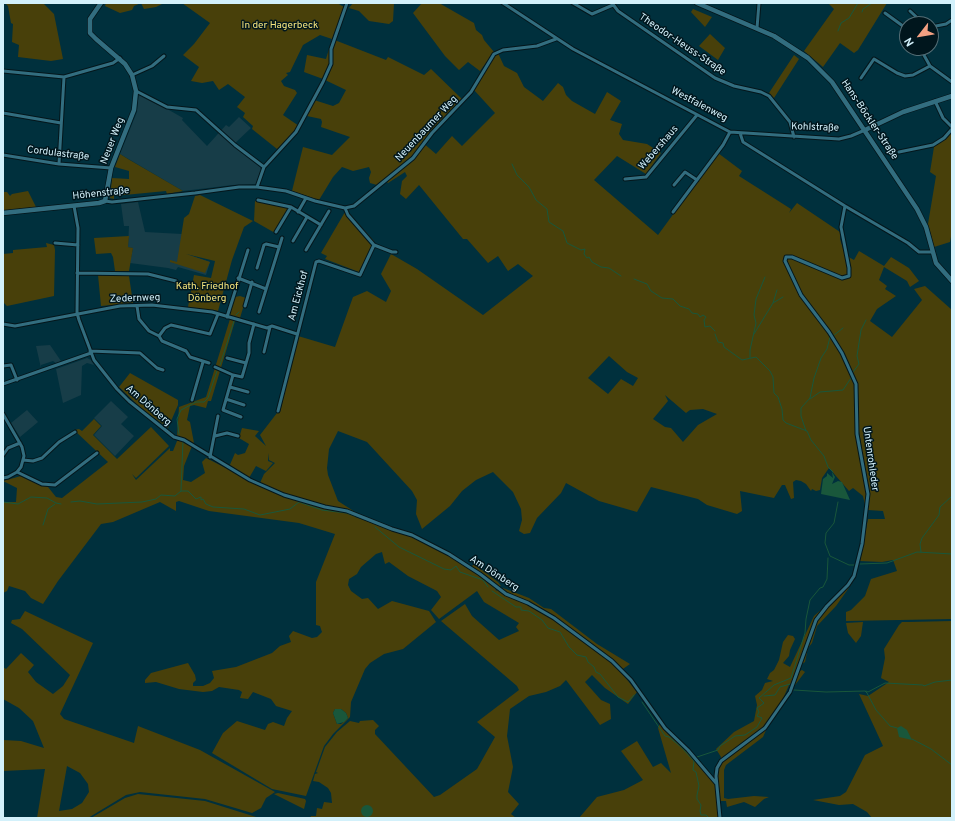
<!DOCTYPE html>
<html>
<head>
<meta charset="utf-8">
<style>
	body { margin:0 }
	#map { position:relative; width:955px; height:821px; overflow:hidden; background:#00303d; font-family:Overpass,sans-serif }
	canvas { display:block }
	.frame { position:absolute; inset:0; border:4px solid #d3f1fb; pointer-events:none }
	.north { position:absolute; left:899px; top:16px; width:40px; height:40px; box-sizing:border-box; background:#00161d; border:1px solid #546e76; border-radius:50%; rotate:239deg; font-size:11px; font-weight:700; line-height:16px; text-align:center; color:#d3f1fb }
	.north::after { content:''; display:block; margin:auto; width:14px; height:18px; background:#f3a082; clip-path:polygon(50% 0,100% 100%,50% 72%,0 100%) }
</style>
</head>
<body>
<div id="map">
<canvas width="955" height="821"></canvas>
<div class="frame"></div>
<div class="north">N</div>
</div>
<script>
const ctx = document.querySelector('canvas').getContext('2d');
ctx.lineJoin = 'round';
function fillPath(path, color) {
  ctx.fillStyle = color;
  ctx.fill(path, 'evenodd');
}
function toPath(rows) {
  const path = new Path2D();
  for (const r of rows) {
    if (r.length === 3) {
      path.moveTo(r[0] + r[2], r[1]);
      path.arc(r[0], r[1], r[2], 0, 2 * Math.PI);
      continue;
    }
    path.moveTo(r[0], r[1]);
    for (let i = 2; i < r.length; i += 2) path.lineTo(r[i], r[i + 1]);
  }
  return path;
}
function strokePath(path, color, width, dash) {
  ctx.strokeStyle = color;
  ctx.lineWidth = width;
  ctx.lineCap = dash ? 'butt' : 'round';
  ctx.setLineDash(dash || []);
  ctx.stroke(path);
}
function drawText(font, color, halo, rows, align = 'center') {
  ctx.font = font + ' Overpass,sans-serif';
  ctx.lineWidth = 3;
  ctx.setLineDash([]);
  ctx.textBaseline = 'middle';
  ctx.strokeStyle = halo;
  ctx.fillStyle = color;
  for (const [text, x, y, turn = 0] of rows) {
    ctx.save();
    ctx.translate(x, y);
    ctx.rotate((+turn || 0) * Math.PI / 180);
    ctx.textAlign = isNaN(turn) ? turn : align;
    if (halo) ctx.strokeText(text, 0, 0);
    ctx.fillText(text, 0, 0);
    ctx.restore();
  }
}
fillPath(toPath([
	[139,93,183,118,182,120,207,146,226,125,229,127,239,117,251,128,233,145,260,167,261,170,256,184,233,185,183,191,120,154,137,112],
	[138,202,145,232,182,234,180,252,210,262,206,275,178,267,176,270,168,268,130,263,133,248,128,247,129,226,124,226,121,204],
	[50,345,61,361,56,363,53,361,41,365,41,368,36,346],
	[87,358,91,360,94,365,87,363,82,366,81,395,63,403,56,369],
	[111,401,128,417,121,424,134,436,115,456,94,435,102,426,94,418],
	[27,410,38,422,20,437,11,423]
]), '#173d48');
fillPath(toPath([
	[5,3,43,3,54,14,63,59,51,61,18,57,19,45,12,42,13,24,11,23,8,6],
	[106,3,164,3,156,7,144,9,141,3,134,6,132,10,120,13,105,6],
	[182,3,337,3,344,7,332,39,386,60,388,57,424,75,431,69,463,100,422,142,436,154,452,136,462,146,495,113,474,90,491,59,498,53,504,66,517,73,524,87,543,101,558,83,563,87,566,95,572,101,595,114,607,92,621,101,610,120,622,124,619,134,623,140,647,144,661,153,646,174,617,156,594,180,658,235,718,153,742,171,739,176,791,209,789,213,797,203,840,232,840,239,845,255,854,260,859,251,884,266,891,257,909,268,919,281,910,287,907,281,884,267,879,280,887,286,885,289,896,296,877,309,870,321,892,337,922,300,914,289,925,286,952,310,952,619,846,621,846,612,851,610,865,596,871,579,897,571,893,560,882,562,860,561,868,519,885,519,883,511,868,510,869,494,859,431,858,394,856,396,856,432,866,494,865,505,863,496,853,488,849,491,829,468,822,478,820,490,816,491,812,489,811,491,806,484,801,481,796,480,793,482,794,498,791,499,785,485,782,485,774,498,740,491,742,511,737,514,707,505,698,499,651,487,637,512,599,501,566,483,561,493,537,518,530,533,524,534,519,531,522,520,521,509,513,492,493,472,476,480,462,491,450,506,422,529,416,514,417,500,412,491,367,442,338,431,329,449,327,468,328,475,338,501,355,512,355,517,412,537,451,557,469,569,474,564,498,582,501,586,495,586,496,591,498,589,501,591,503,588,529,598,544,608,551,609,597,644,630,664,620,671,637,692,628,704,605,688,592,675,585,682,601,700,610,704,611,719,600,725,566,680,560,686,546,692,529,696,510,709,507,736,513,767,508,792,519,804,511,814,516,818,310,818,311,816,316,816,317,808,322,809,324,802,332,803,331,793,328,788,319,782,313,781,315,774,318,773,316,772,325,747,337,732,350,721,359,723,360,721,373,720,379,726,375,730,375,734,434,797,440,795,477,769,495,737,477,722,519,690,517,686,441,621,465,604,472,616,499,640,519,631,516,627,519,623,484,602,477,591,439,619,431,610,441,597,437,591,408,576,389,562,385,564,382,552,376,554,361,567,357,574,349,579,348,585,351,591,362,599,368,598,378,609,392,601,429,611,436,622,403,649,384,654,370,663,365,669,351,702,350,717,333,734,324,746,306,796,272,789,212,753,223,733,237,721,265,730,268,724,273,722,284,726,287,718,292,711,276,706,271,699,253,692,248,699,240,698,242,692,239,690,219,687,212,691,203,692,179,689,156,682,145,683,145,680,151,673,188,663,195,675,196,680,193,683,193,686,203,686,210,683,214,678,212,671,236,667,272,653,280,646,291,642,289,636,293,631,312,638,317,637,322,632,320,626,316,625,316,582,335,534,299,523,209,511,179,501,176,502,176,511,160,502,113,522,101,524,58,581,43,604,31,598,25,591,9,586,7,591,3,593,3,502,16,502,17,488,3,481,21,476,48,487,56,497,62,498,108,462,74,430,79,429,82,431,94,419,101,426,93,435,117,459,151,427,169,446,136,478,132,474,136,480,170,448,170,451,173,451,177,441,180,440,192,446,184,466,183,480,191,482,205,473,202,462,206,458,282,496,277,490,260,483,264,474,275,463,269,460,268,453,268,461,273,463,266,471,256,466,249,478,229,467,235,453,238,455,245,453,249,444,239,438,242,428,259,431,255,436,266,446,260,435,277,413,280,412,298,336,335,347,353,297,367,291,386,302,391,291,381,274,391,254,417,269,483,315,533,276,518,264,508,271,498,256,488,263,467,239,463,239,419,185,406,199,400,194,402,181,407,176,405,172,388,183,385,180,377,185,370,183,369,178,371,172,369,167,353,171,342,167,333,177,319,200,292,191,303,147,332,155,350,137,321,127,322,122,321,119,307,116,314,100,333,106,339,103,346,90,325,80,330,69,323,79,304,72,307,55,326,59,332,39,320,35,303,45,290,72,286,73,288,75,281,81,284,86,295,90,297,93,283,115,299,126,283,145,277,149,252,129,253,126,243,117,245,113,237,107,245,97,228,84,219,90,213,81,202,83,191,81,199,67,183,55,194,44,210,23],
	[609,356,627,372,638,378,633,386,621,379,608,394,588,378],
	[665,395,686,413,690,410,703,409,717,414,698,425,683,442,671,428,665,427,653,419,668,401],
	[335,709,341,709,346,713,348,718,341,724,337,724,333,713],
	[353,3,394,3,393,21,389,24,369,21,359,11,349,8],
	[422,3,439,3,474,23,476,30,482,35,484,40,494,52,480,71,468,62,459,70,445,56,413,13],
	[828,3,887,3,858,50,854,53,840,43,823,67,804,51,834,9],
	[693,9,712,17,705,27,691,12],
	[710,34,725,48,718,60,699,46],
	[794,55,799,59,774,98,769,93],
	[952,132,952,231,950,242,934,247,928,224,936,176,930,172,934,147],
	[120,154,128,159,183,191,167,194,166,191,114,196,114,199,110,198,112,178,129,179,129,171,115,167],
	[28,191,36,207,3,211,3,192,7,192,10,196,12,194],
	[200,195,253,221,244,227,232,260,218,311,188,307,194,275,211,278,215,261,186,254,210,262,205,273,170,262,170,260,177,262,184,218,189,214,195,196],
	[255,201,289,208,275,233,254,221],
	[345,212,346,215,349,213,374,241,359,272,325,259,327,256,321,253],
	[129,236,128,247,133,248,129,271,115,271,113,257,111,253,96,254,94,238],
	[46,243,54,245,55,250,54,296,7,306,3,302,3,254,13,253,13,250,47,247],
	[98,275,129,276,133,303,101,306],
	[240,296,246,298,240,318,229,315,235,297],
	[230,319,235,321,211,401,208,401,206,408,194,405,190,406,187,420,190,422,194,443,177,437,179,407,206,397],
	[130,373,178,400,178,405,168,428,142,409,119,387],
	[853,582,836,606,817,626,812,643,808,648,805,662,798,667,798,672,802,670,805,672,795,685,789,685,782,701,773,714,763,737,726,765,724,770,724,798,728,799,754,796,769,797,764,799,755,807,744,802,727,807,726,801,719,801,718,794,720,793,717,774,721,757,716,749,734,732,754,721,757,705,755,696,762,690,765,683,773,681,767,679,770,673,774,670,779,660,783,642,788,635,793,636,795,639,790,650,789,656,783,663,790,667,814,616],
	[25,611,93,643,60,714,64,719,134,743,138,726,200,750,275,792,266,798,261,808,252,813,205,799,140,792,126,795,88,818,37,818,45,769,3,771,3,740,21,741,44,748,33,721,19,708,3,699,3,667,6,669,21,653,34,665,28,672,36,682,53,694,63,686,70,675,22,629,11,623,12,620,20,619],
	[67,766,80,773,88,784,89,792,82,803,72,809,59,811],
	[952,621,952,818,872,818,867,812,853,804,839,805,813,800,840,796,846,792,865,755,883,746,859,694,868,696,889,682,881,678,885,658,884,649,899,625,902,622,908,622],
	[863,622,861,636,856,643,848,633,846,623],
	[660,724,684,748,715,784,719,818,579,818,597,797,624,790,643,780,621,751,637,741,653,767,661,763,671,773,658,728],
	[278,793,305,799,306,801,304,809,274,794],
	[138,794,205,801,256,817,266,818,91,818,125,798]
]), '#48400a');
fillPath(toPath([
	[832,472,835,477,832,484,838,481,842,482,850,500,821,494,823,479,827,476,827,473,833,478],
	[335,709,341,709,346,713,348,718,344,722,337,724,333,713],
	[901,726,907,730,912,740,899,737,897,728],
	[367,811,6]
]), '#19573b');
strokePath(toPath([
	[862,12,863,9,872,3],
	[838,31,841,23,849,18,858,3],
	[512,164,517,175,529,187,536,200,547,209,549,222,563,231,567,243,581,250,585,249,584,254,587,258,589,257,592,262,601,267,609,268,621,276],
	[634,279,647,284,651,291,662,298,673,299,680,306,689,309,692,313,698,314,700,317,703,315,706,317,704,320,705,327,710,326,715,331],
	[773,303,783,297],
	[236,315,239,312],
	[715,334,718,342,723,343,724,347,742,360,756,357,770,371,773,377,774,393,778,397,782,409,783,420,786,423,807,431,811,440,824,456,828,467,833,472],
	[754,334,773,303,777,290],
	[833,336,843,328],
	[750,358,750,350,756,323,754,315,756,299,765,277],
	[220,365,234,321],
	[853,372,859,364,857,356,861,330,866,320],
	[810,399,820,392,843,390,851,378],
	[806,431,801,416,801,408,810,398,814,378,821,358,827,349,830,337],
	[179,434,177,419,181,410,196,402,204,402,208,398,217,371],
	[181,491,183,441],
	[3,502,18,504,31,497,47,498,56,503,61,504],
	[71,502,80,501,97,504,142,502,156,499,161,495,175,496,181,491,188,491,196,499,201,497,201,500,203,499,206,504,213,507,244,509,260,515,290,509,299,502,322,510,346,513,366,520],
	[838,502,834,523,826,533,825,543,830,556,849,565,855,565],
	[43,525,48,509,55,504],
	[375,527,399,547,444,569,451,570,456,566,460,572,483,580,488,587],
	[921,552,920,544,922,538,939,515,940,507,952,496],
	[860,564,887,563,917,552,952,554],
	[492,591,516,607,521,607,521,610,529,611,542,620,548,628,560,632,569,647,577,655,586,657,588,662,594,667,596,672,600,674,618,697,628,702,634,695],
	[794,690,826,692,865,691,867,693,876,710,890,726,897,728],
	[866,691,868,692,885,683,923,685,924,686,935,682,952,680],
	[764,696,775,695,780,687,790,684],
	[642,702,665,736,669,737,681,747,694,761,693,770,696,772,699,786,697,795,697,799,701,805,700,811,701,815,706,815,709,818],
	[912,739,931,749,952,765],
	[697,757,718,750,720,746,735,736,745,735,757,727,762,718,757,716,759,712,757,708,764,703,759,698,774,685,791,678,805,633,806,619,810,600,820,588,823,587,827,579,828,558]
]), '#19573b', 1);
const street = toPath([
	[503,3,573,49,730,132,839,139,851,136,865,130],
	[573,3,592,14,613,5],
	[612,3,618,11,715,78,734,86,761,92,769,96,790,122,794,137],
	[910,11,924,24],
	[885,13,907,29],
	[931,27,946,24,952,20],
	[757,28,759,3],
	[920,48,930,66,952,82],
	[3,71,64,77,113,63,120,58],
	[132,75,152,66,164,56],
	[861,78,874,59,897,73,905,76,913,75,930,66],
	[136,91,167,107,196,110,235,145,264,167],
	[935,101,943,118,952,127],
	[3,113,61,123],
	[740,133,743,142,845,206,908,243,919,252,933,252],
	[899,152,933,145,944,138,952,129],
	[3,155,59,164,111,168],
	[59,164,64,77],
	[625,179,646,177,697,115],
	[674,185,685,172,697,180],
	[257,187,264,167,296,132,323,82,331,64,331,49,347,3],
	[258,200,291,207],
	[105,201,112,202,195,193,239,187,257,187,286,191,315,201,345,208,354,206,413,158,432,133,471,92,494,54,503,50,537,46,556,39],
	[74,206,78,228,77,313,79,320,94,360,117,389,129,401,174,437,184,440,250,480,284,495,325,507,347,511,392,529,412,535,449,554,480,574,506,594,528,603,554,618,612,661,631,680,665,728,688,750,716,783],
	[345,208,348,215,374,245,392,252,396,252],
	[298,212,306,198],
	[673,212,723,145,730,132],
	[276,232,291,207,321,225],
	[293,241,307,217],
	[55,243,78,245],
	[306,250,329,211],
	[257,268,264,245,266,244,279,247],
	[77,273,148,274,176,281],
	[238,278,266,289],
	[137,306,139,319,149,331,159,336,162,341,186,351,190,357,209,363],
	[245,306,252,282],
	[259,312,282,238],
	[227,317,248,250],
	[3,324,15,326,120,306,152,305,212,312,267,328,272,326,297,334],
	[159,336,165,328,171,325,210,334,218,314],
	[90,351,140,353,157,368,163,370],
	[264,352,270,327],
	[227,358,246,363],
	[3,366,11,365,17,380],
	[215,367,233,375],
	[3,384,91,353],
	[230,387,248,392],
	[226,399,244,405],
	[192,400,203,362],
	[278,411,316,262,319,261,360,275,374,245],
	[3,414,22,447,24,456,21,467,17,472,8,477,3,478],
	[241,417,223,410,233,375,242,377,249,353,249,343,254,324],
	[215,436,227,433,238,436],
	[3,455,8,448,20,443],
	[210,457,218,416],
	[23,460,33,461,42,458,59,442,75,432],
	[17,472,42,484,55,485,97,453],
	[720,818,716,776,717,768,721,761,765,728,790,692,816,620,827,606,848,585,854,576,862,544,868,494,857,434,856,384,842,353,829,332,801,295,785,261,786,257,792,257,842,278,849,276,849,268,841,227,845,206]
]);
const secondary = toPath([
	[697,3,774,36,808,58,832,82,917,209,926,227,936,263,952,281],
	[865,130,903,112,952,96],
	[3,213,99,203,105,201,111,168,134,110,136,91,132,75,125,64,96,39,90,33,90,19,101,3]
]);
strokePath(street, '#04161b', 5);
strokePath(secondary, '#04161b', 6);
strokePath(street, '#326d7f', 3);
strokePath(secondary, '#326d7f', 4.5);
drawText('10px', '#f6e67d', '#00161d', [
	["In der Hagerbeck",280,26],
	["Kath. Friedhof",207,287],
	["Dönberg",207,299]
]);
drawText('10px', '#d3f1fb', '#00161d', [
	["Theodor-Heuss-Straße",682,45,34],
	["Westfalenweg",699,105,28],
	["Hans-Böckler-Straße",869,120,56],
	["Kohlstraße",815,128,2],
	["Neuenbaumer Weg",427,129,-47],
	["Neuer Weg",113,141,-69],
	["Webershaus",659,148,-49],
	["Cordulastraße",58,154,7],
	["Höhenstraße",101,194,-6],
	["Am Eickhof",299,296,-75],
	["Zedernweg",135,299,-2],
	["Am Dönberg",148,406,41],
	["Untenrohleder",870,459,82],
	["Am Dönberg",494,574,33]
]);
</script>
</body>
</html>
